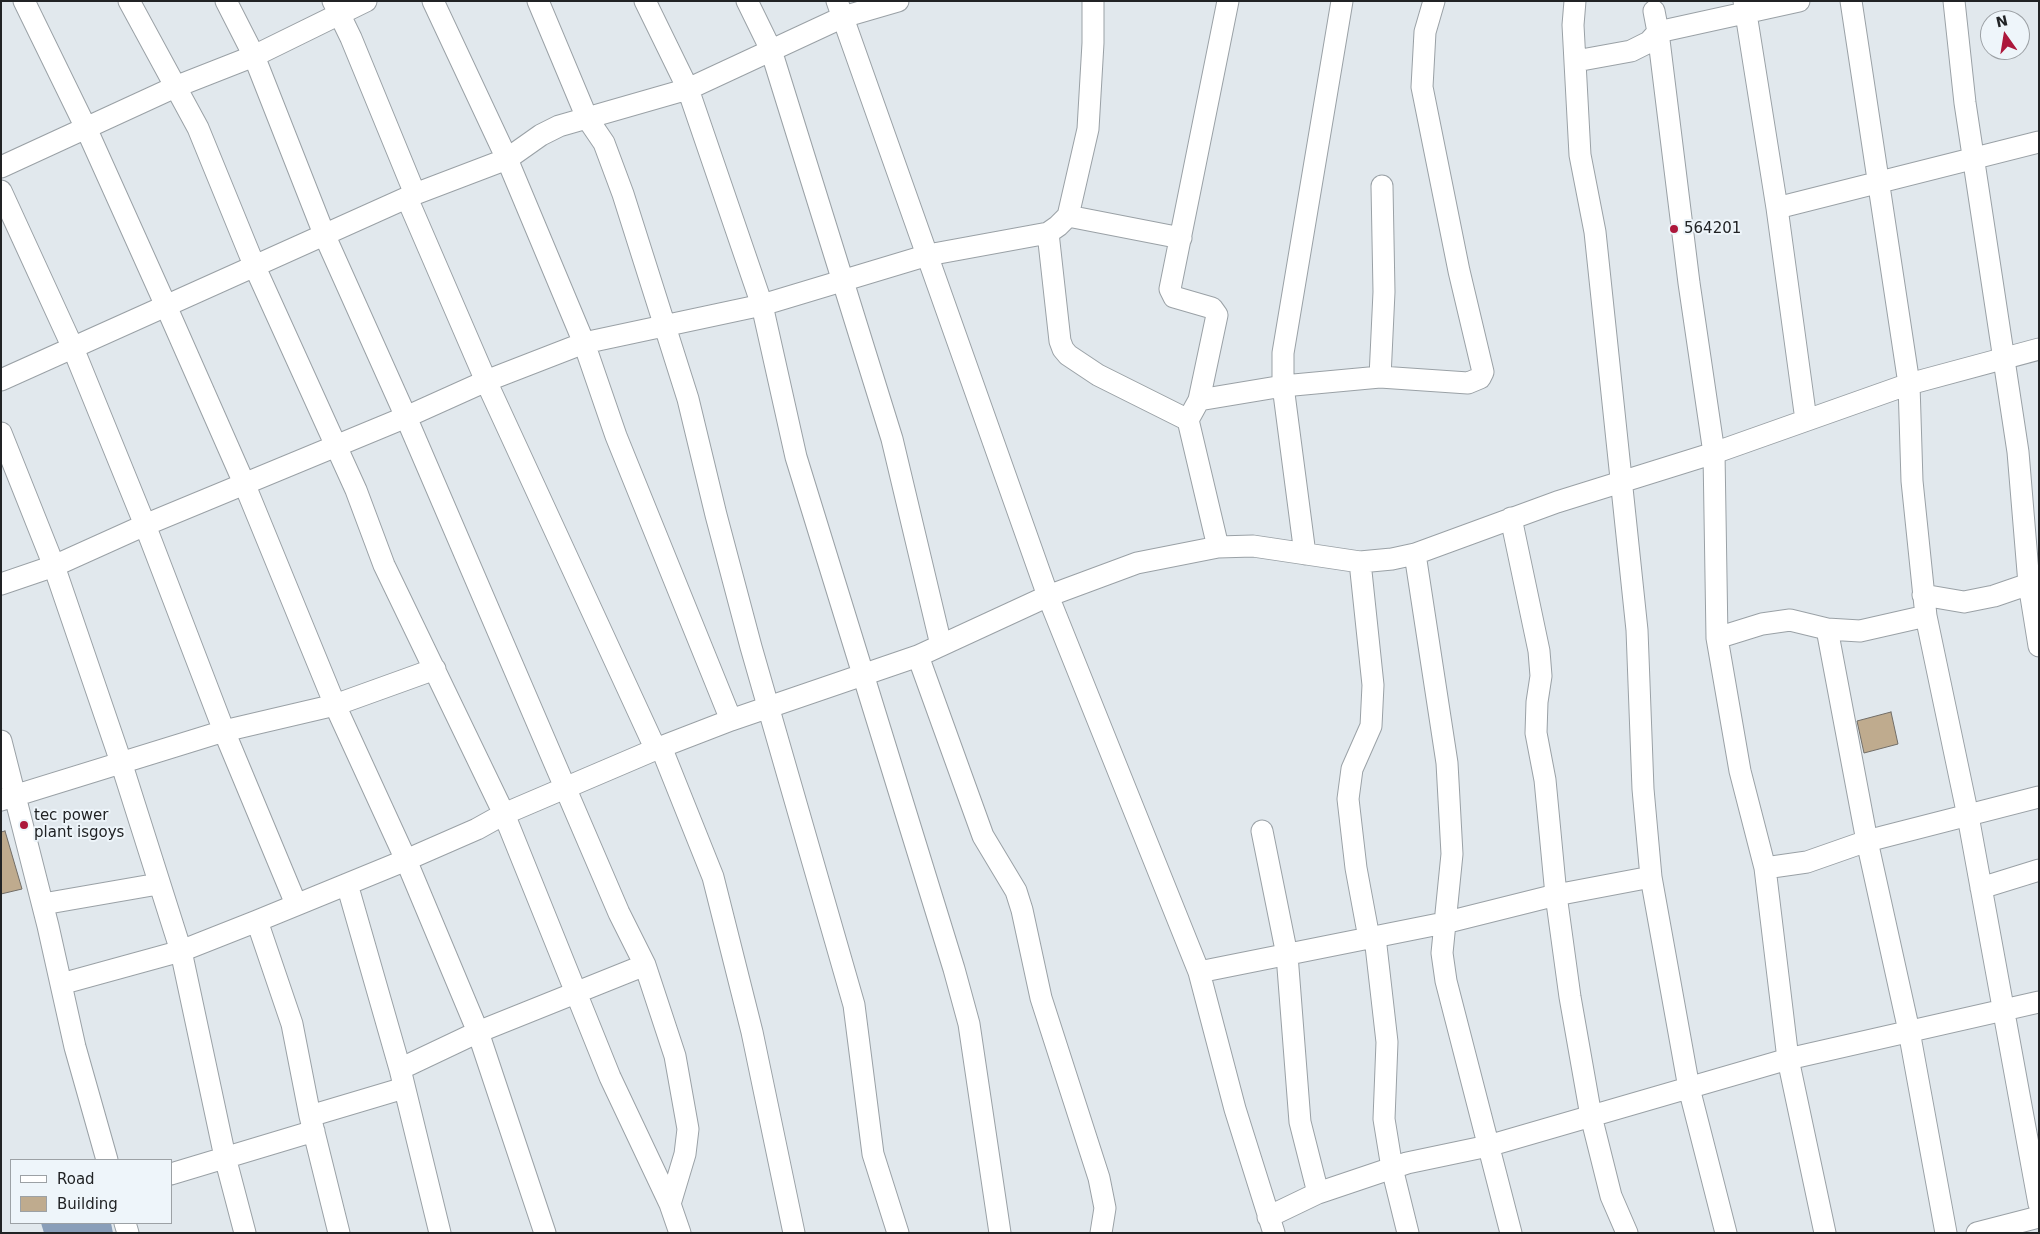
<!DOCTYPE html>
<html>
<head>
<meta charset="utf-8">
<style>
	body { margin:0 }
	#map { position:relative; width:2040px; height:1234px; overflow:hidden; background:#e1e8ed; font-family:"DejaVu Sans",sans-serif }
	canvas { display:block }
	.frame { position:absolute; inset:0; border:2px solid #212325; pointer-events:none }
	.legend { position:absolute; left:10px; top:1159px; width:162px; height:65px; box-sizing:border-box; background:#eef5fa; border:1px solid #9ca1a5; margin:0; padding:6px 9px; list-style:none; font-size:15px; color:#212325 }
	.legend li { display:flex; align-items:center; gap:10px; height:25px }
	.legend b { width:25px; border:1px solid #9ca1a5 }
	.north { position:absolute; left:1980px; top:10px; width:50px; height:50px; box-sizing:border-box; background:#eef5fa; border:1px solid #9ca1a5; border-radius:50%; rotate:347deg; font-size:14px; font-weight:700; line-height:20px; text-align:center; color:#212325 }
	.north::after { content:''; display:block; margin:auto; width:18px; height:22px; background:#ac173b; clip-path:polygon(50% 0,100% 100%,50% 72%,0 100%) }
</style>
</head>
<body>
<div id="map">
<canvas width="2040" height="1234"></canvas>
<div class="frame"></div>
<ul class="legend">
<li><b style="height:6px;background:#fff"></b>Road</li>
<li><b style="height:14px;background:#bfab8e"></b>Building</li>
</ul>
<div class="north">N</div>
</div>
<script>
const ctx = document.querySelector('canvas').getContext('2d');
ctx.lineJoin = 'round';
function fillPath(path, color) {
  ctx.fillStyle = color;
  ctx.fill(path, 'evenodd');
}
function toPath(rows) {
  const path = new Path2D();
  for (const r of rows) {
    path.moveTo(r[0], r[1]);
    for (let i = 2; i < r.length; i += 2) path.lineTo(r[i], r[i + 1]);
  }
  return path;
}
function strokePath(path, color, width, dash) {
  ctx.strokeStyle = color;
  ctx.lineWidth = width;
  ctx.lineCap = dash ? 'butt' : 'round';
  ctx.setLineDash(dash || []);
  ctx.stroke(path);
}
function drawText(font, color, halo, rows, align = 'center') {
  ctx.font = font + ' "DejaVu Sans",sans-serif';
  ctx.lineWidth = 4;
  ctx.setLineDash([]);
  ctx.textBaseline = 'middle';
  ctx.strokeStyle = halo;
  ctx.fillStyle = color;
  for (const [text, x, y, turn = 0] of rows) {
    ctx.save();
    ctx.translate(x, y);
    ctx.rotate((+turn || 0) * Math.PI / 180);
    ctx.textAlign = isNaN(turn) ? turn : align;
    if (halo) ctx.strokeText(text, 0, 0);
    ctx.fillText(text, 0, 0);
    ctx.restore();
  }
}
fillPath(toPath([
	[41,1223,111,1223,113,1233,44,1233]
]), '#899eb9');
const building = toPath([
	[1891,712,1898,744,1864,753,1857,721,1891,712],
	[5,831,22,889,1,894,1,832,5,831]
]);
fillPath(building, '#bfab8e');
strokePath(building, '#716d67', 1);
const minor = toPath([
	[24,1,86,128,166,306,244,483,335,705,406,860,478,1032,545,1233],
	[129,1,198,128,254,265,356,490,384,565,504,814,610,1077,670,1204,680,1233],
	[226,1,254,56,324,234,406,417,619,913,645,965,675,1056,688,1129,685,1154,670,1204],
	[333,1,351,38,415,194],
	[433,1,507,159,584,343,616,436,731,720],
	[538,1,587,118,604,143,623,194,688,399,716,515,751,647,854,1005,873,1154,898,1233],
	[645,1,688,89,762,305,796,457,954,969,969,1024,1000,1233],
	[747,1,771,50,892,439,941,645],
	[837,1,1048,596,1199,972,1235,1109,1274,1233],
	[1575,1,1573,25,1580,155,1595,232,1637,630,1643,789,1651,877,1689,1088,1726,1233],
	[1744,1,1777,208,1806,420],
	[1851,1,1909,384,1912,481,1926,616,1968,816,2039,1204],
	[1954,1,1965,103,2018,452,2029,584,2039,646],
	[1654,11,1658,32,1689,283,1714,453,1717,638,1740,771,1765,868,1788,1059,1825,1233],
	[1576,61,1631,51,1649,42,1658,32,1799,1],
	[1,167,175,87,254,56,366,1],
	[1,191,73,348,145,525,224,731,296,904],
	[407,198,486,381,656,750],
	[1777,208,2039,142],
	[1068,216,1181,238],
	[1048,233,1060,341,1063,349,1068,355,1098,375,1188,420],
	[1380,377,1384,292,1382,186],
	[1,380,415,194,507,159,541,135,559,126,688,89,843,17,898,1],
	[1199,400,1283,386,1380,377,1468,383,1480,378,1483,372,1459,271,1422,87,1425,32,1434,1],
	[1,433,54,566,121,762,181,951,225,1157,245,1233],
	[1511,518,1539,651,1541,676,1537,702,1536,733,1545,780,1556,895,1570,997,1591,1116,1611,1196,1627,1233],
	[1218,547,1188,420,1199,400,1217,315,1212,308,1174,297,1170,289,1228,1],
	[1305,554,1283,386,1283,353,1342,1],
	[1415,554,1447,763,1452,854,1442,953,1446,981,1511,1233],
	[1360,562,1373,685,1371,726,1352,769,1348,799,1356,868,1369,938],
	[1,584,54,566,145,525,406,417,486,381,584,343,762,305,928,255,1048,233,1058,226,1068,216,1088,129,1093,43,1093,1],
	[1923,595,1964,602,1994,596,2029,584],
	[1827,629,1867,841,1909,1031,1946,1233],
	[1717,638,1762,624,1790,620,1827,629,1860,631,1926,616],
	[918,656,983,836,1016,891,1022,910,1041,998,1099,1178,1105,1208,1101,1233],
	[1,741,48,926,75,1047,107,1160],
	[661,747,713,877,752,1032,794,1233],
	[1,800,224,731,335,705,435,669],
	[1262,831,1287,955,1300,1122,1318,1193],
	[1765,868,1807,862,1867,841,2039,797],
	[347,884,400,1069,440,1233],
	[1981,888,2039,870],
	[43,904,158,884],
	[257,921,292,1024,310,1116,339,1233],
	[1375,937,1387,1042,1384,1119,1392,1168,1408,1233],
	[1199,972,1444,923,1556,895,1651,877],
	[61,984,181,951,257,921,406,860,477,829,504,814,661,747,731,720,918,656,1048,596,1137,563,1218,547,1253,546,1360,562,1392,559,1415,554,1557,502,1714,453,1909,384,2039,349],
	[400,1069,478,1032,645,965],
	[310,1116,404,1088],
	[171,1174,314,1131],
	[1268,1217,1318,1193,1407,1163,1488,1146,1788,1059,2039,1002],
	[125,1223,128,1233],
	[1977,1233,2039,1217]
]);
strokePath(minor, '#9aa1a6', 23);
strokePath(minor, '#fff', 21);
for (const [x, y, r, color] of [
	[1674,229,5,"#ac173b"],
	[24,825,5,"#ac173b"]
]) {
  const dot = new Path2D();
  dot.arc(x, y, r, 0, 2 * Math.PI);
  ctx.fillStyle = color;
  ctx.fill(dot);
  strokePath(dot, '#eef5fa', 2);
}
drawText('15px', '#212325', '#eef5fa', [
	["564201",1684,229],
	["tec power",34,816],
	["plant isgoys",34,833]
], 'left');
</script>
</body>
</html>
